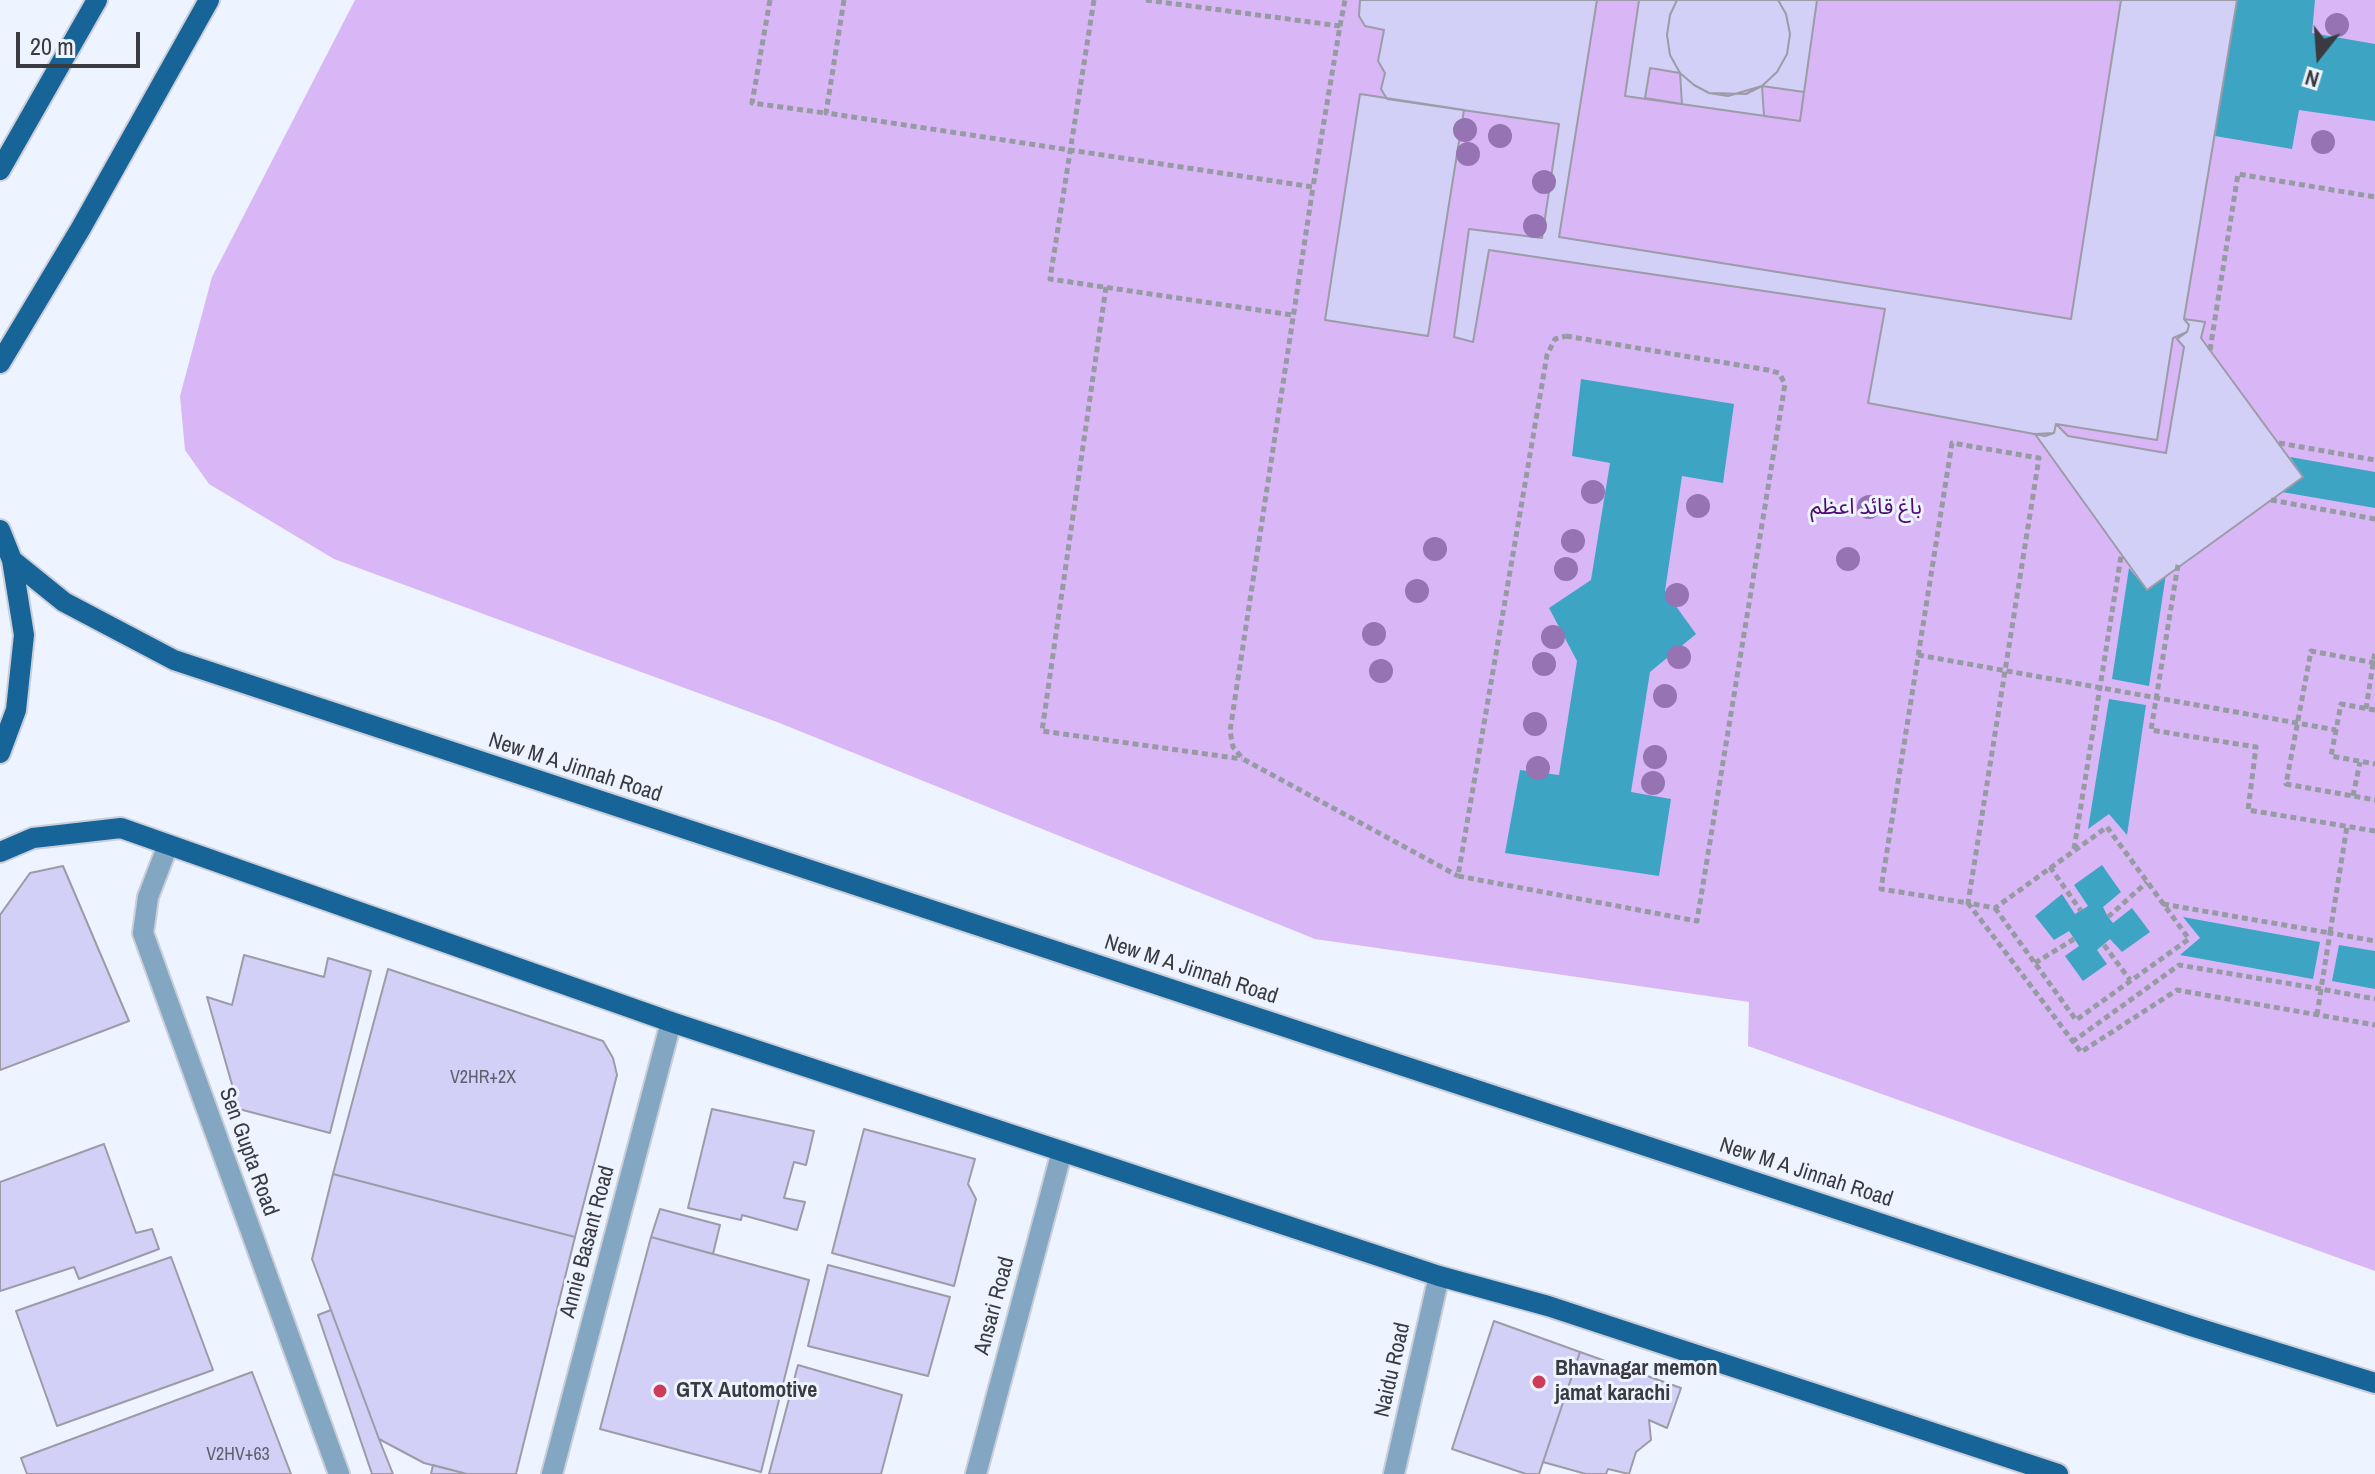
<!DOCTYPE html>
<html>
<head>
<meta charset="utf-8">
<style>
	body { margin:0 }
	#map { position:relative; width:2375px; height:1474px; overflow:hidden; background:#edf3ff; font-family:"Archivo Narrow",sans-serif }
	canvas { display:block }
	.north { position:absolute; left:2279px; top:16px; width:80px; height:80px; -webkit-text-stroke:6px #edf3ff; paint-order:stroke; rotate:197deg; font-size:22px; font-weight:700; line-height:32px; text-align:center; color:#393b40 }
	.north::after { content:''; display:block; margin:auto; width:28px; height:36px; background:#393b40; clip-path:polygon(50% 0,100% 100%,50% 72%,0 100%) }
	.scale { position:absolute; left:16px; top:32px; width:124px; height:36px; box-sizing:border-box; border:4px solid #393b40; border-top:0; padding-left:10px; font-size:24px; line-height:28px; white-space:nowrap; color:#393b40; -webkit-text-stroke:6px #edf3ff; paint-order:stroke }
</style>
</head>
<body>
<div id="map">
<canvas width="2375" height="1474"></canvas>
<div class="north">N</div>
<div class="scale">20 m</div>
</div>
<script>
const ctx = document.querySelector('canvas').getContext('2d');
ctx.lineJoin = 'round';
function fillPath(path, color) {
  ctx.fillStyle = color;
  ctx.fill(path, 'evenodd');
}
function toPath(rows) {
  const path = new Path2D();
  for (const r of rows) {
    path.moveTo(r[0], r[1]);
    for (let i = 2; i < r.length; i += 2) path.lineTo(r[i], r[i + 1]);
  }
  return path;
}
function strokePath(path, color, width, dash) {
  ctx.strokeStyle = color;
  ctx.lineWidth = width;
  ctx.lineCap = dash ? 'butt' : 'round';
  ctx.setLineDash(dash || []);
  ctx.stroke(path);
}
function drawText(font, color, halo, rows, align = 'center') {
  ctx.font = font + ' "Archivo Narrow","Noto Sans Arabic",sans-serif';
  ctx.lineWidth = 6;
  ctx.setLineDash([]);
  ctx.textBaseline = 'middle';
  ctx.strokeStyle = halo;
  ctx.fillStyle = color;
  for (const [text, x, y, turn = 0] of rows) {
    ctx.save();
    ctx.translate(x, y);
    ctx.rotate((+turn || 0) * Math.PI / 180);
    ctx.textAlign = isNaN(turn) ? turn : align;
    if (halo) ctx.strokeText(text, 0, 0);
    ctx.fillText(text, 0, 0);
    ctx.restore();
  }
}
fillPath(toPath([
	[355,0,2375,0,2375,1271,1748,1046,1749,1002,1315,939,777,722,334,559,209,484,185,450,180,396,212,277]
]), '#d9b7f6');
fillPath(toPath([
	[2237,0,2315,0,2312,33,2375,44,2375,121,2299,110,2292,149,2215,136],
	[1581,379,1734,404,1723,483,1682,476,1665,591,1696,634,1650,672,1631,792,1671,799,1659,876,1505,853,1520,770,1559,775,1577,661,1549,608,1591,580,1610,463,1572,456],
	[2290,457,2375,472,2375,508,2282,492,2303,477],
	[2129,568,2147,590,2166,574,2149,686,2112,679],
	[2109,699,2146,705,2127,835,2109,814,2088,829],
	[2102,865,2121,892,2103,907,2108,917,2113,923,2132,908,2150,932,2122,952,2110,939,2097,950,2107,964,2083,981,2065,956,2079,946,2069,931,2054,940,2035,916,2062,894,2075,914,2088,906,2074,885],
	[2183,917,2320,942,2313,979,2180,955,2200,938],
	[2339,945,2375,951,2375,989,2332,981]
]), '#3ea4c4');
const building = toPath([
	[1360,0,2237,0,2184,319,2189,325,2187,332,2173,338,2157,440,2056,424,2054,433,2045,436,1868,403,1885,309,1489,250,1473,342,1454,337,1469,229,1542,238,1559,124,1387,99,1381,89,1385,73,1378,61,1384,30,1365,26,1359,16,1360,0],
	[1597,0,2121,0,2071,319,1559,237,1597,0],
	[1639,0,1677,0,1670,15,1667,35,1670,55,1680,73,1694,85,1709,93,1728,96,1762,86,1777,72,1787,54,1790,34,1786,14,1778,0,1817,0,1800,121,1625,96,1639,0],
	[1677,0,1778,0,1786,14,1790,34,1787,54,1777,72,1762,86,1746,94,1709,93,1694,85,1680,73,1670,55,1667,35,1670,15,1677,0],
	[1650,68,1680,73,1682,104,1645,98,1650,68],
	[1762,86,1804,92,1800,121,1764,116,1762,86],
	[1360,94,1464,110,1428,336,1325,320,1360,94],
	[2184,319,2205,322,2201,338,2303,477,2147,590,2035,434,2054,433,2056,424,2068,436,2166,453,2184,347,2177,339,2187,332,2189,325,2184,319],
	[63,866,129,1021,0,1070,0,915,30,873,63,866],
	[244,955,324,977,328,958,371,971,330,1133,239,1109,207,997,232,1005,244,955],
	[388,969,603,1041,613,1058,617,1075,575,1237,333,1174,388,969],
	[712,1109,814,1131,806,1165,794,1162,784,1198,805,1202,797,1230,742,1215,741,1220,688,1208,712,1109],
	[864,1129,975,1159,968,1184,976,1199,954,1286,832,1253,864,1129],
	[104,1144,136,1233,152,1229,159,1249,79,1279,74,1267,0,1291,0,1182,104,1144],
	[333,1174,575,1237,516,1474,467,1474,424,1463,379,1439,312,1259,333,1174],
	[660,1209,720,1225,713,1254,651,1237,660,1209],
	[651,1237,809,1280,761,1472,600,1429,651,1237],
	[171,1257,213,1370,57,1426,16,1311,171,1257],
	[828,1265,950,1297,928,1376,808,1346,828,1265],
	[331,1310,379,1439,393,1474,372,1474,318,1315,331,1310],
	[1494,1321,1580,1352,1539,1474,1526,1474,1452,1449,1494,1321],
	[1580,1352,1681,1388,1667,1428,1649,1420,1651,1440,1636,1452,1629,1474,1608,1469,1606,1474,1586,1474,1543,1462,1580,1352],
	[798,1365,902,1395,881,1474,769,1474,798,1365],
	[252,1372,291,1474,27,1474,21,1458,252,1372],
	[433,1465,467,1474,431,1474,433,1465]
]);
fillPath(building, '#d2d0f6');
strokePath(building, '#9c9ba7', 2);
const minor = toPath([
	[168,845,148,897,143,933,339,1474],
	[552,1474,671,1022],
	[976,1474,1062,1151],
	[1394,1474,1439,1276]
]);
const primary = toPath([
	[0,170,97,0],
	[0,363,81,228,209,0],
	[0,530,12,560,24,635,16,710,0,753],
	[12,560,64,602,174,660,2191,1326,2375,1383],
	[0,852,33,838,121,828,671,1022,1439,1276,1548,1306,2058,1474]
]);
strokePath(minor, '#c9ced9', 24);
strokePath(primary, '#c9ced9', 24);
strokePath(toPath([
	[770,0,752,103,825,113],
	[844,0,826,113,1313,187,1230,731,1233,747,1243,759,1458,876],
	[1094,0,1050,279,1292,315],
	[1146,0,1340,26,1313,187],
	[1340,26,1345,0],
	[1106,287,1042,731,1242,759],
	[1566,336,1768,370,1779,373,1785,384,1697,921,1458,876,1547,355,1555,339,1566,336],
	[2210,350,2238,174,2375,197],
	[2279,443,2375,460],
	[2271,500,2375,519],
	[2178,565,2151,730,2256,747,2248,810,2375,831],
	[1918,655,2336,730],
	[2375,663,2311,651,2286,784,2375,800],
	[2366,709,2375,651],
	[2375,710,2341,704,2331,756,2375,764],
	[2353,796,2360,762],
	[2074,849,2121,556],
	[2050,867,2081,911],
	[2163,904,2330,933,2347,826],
	[1995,908,2076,1020,2189,939,2107,827,1995,908,1968,903,2039,458,1952,443,1881,889,1968,903,2081,1052,2177,990,2375,1025],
	[2108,917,2147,882],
	[2104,945,2130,980],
	[2035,963,2074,939],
	[2317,1015,2321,989,2375,999],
	[2072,1042,2179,965,2321,989,2330,933,2375,941]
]), '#969aa2', 5, [6, 4]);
strokePath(minor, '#83a6c3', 20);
strokePath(primary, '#166498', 20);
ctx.fillStyle = '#9673b2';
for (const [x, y] of [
	[2337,25],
	[1465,130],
	[1500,136],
	[2323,142],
	[1468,154],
	[1544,182],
	[1535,226],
	[1593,492],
	[1698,506],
	[1869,507],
	[1573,541],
	[1435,549],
	[1848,559],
	[1566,569],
	[1417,591],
	[1677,595],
	[1374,634],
	[1553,637],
	[1679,657],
	[1544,664],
	[1381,671],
	[1665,696],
	[1535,724],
	[1655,757],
	[1538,768],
	[1653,783]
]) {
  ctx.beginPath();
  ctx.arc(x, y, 12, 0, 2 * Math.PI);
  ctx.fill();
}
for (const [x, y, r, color] of [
	[1539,1382,8,"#cd3d5a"],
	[660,1391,8,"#cd3d5a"]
]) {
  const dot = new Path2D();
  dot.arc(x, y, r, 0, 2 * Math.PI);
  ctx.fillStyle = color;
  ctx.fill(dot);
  strokePath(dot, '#edf3ff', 3);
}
drawText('18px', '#5f606e', null, [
	["V2HR+2X",483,1078],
	["V2HV+63",238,1455]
]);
drawText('22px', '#4e0b73', '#edf3ff', [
	["باغ قائد اعظم",1866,508]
]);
drawText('22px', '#393b40', '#edf3ff', [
	["New M A Jinnah Road",575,768,18],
	["New M A Jinnah Road",1191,970,18],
	["Sen Gupta Road",248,1152,70],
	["New M A Jinnah Road",1806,1173,18],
	["Annie Basant Road",588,1242,-75],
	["Ansari Road",995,1306,-75],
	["Naidu Road",1393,1370,-77]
]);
drawText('bold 22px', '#393b40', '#edf3ff', [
	["Bhavnagar memon",1555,1369],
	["jamat karachi",1555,1394],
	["GTX Automotive",676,1391]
], 'left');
</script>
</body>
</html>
